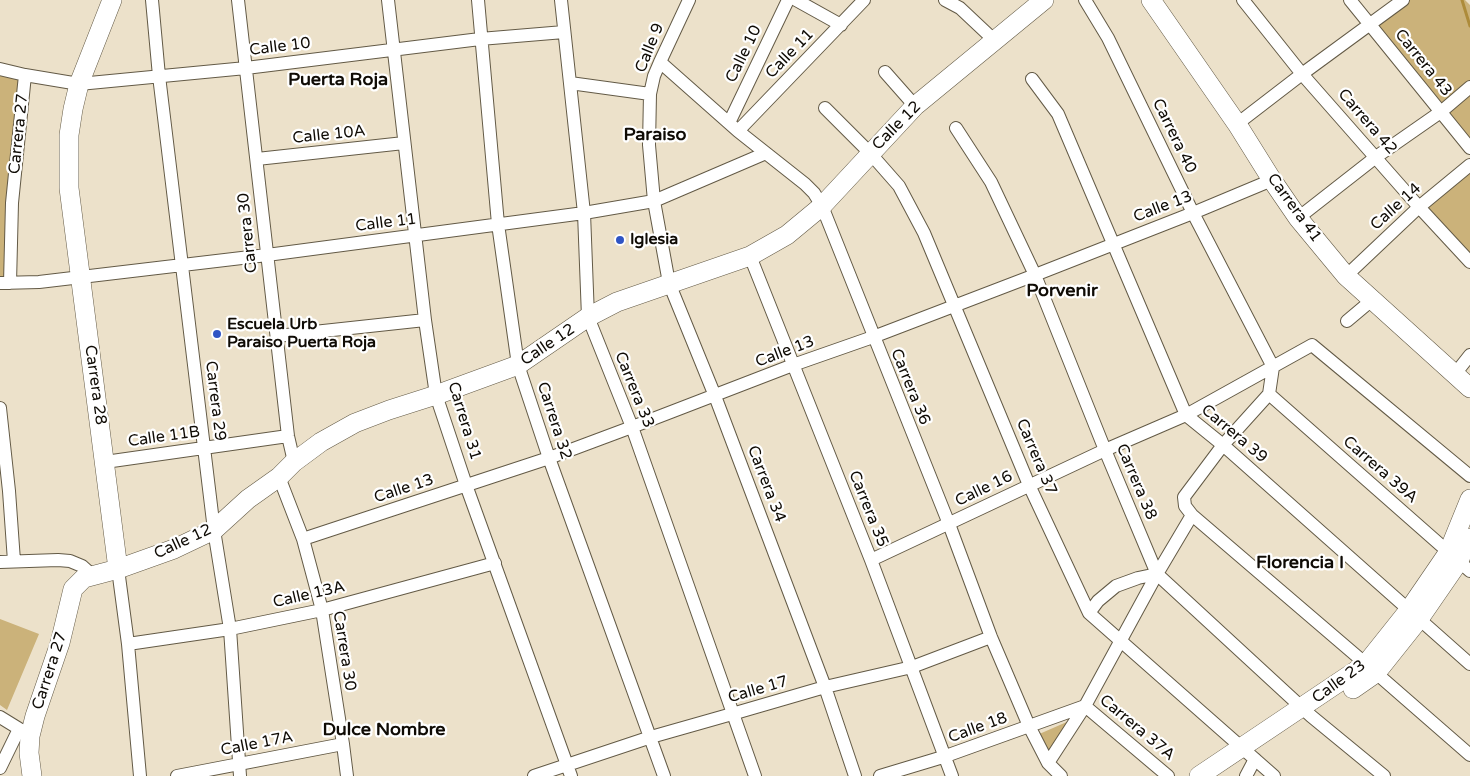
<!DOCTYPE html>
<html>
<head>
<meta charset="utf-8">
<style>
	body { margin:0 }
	canvas { display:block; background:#ece1ca }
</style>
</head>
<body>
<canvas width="1470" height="776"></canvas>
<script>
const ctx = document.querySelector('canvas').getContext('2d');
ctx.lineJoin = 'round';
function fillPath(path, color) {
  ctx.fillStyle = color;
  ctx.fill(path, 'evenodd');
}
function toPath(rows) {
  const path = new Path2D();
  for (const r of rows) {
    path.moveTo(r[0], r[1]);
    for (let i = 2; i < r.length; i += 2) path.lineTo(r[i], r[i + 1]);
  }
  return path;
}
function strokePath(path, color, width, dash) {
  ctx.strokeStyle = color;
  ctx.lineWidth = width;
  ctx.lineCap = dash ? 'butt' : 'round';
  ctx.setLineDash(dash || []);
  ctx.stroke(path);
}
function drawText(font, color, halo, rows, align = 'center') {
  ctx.font = font + ' "Varela Round",sans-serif';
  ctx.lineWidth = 4.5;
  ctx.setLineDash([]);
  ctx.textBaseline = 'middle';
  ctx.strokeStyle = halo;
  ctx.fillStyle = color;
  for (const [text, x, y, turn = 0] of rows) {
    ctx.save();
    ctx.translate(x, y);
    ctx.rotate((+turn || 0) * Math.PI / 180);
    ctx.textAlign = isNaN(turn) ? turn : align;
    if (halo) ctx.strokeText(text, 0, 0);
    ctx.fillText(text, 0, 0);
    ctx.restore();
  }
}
fillPath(toPath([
	[1403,0,1465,0,1470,5,1470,148,1371,24],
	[0,69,25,75,10,283,0,283],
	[1470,165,1470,264,1418,209],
	[0,619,39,634,7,710,0,705],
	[1069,721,1048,755,1037,735]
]), '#cbb27a');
strokePath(toPath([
	[1462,0,1470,26]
]), '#ad8b3a', 3);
const street = toPath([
	[152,0,159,76,214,530,230,629,240,776],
	[238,0,288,436,294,462],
	[388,0,425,320,436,395,466,485,571,776],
	[478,0,498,224,518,365,549,458,664,776],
	[561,0,584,213,588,317,632,427,755,776],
	[689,0,660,62,654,76,650,94,649,145,654,201,669,283,715,396,825,687,855,776],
	[796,0,841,25],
	[945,0,960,8,994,40],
	[1085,0,1108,38,1193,213,1273,367],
	[1243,0,1302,74,1419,207,1470,262],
	[1350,0,1470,148],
	[660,62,738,131,805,184,814,193,822,206,949,524,991,637,1029,726,1048,763,1061,776],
	[0,69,25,75,79,84,246,68,480,39,564,32],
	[885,72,915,106],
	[1032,79,1058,114,1186,415,1223,445,1470,664],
	[570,83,650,94],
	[825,108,870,153,899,186,924,233,1029,485,1089,613,1274,776],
	[729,123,788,0],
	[1237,124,1302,74,1403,0],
	[956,128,991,182,1035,275,1105,450,1157,574,1311,716,1384,776],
	[738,131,864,0],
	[257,159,404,143],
	[1298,218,1376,157,1442,111,1470,87],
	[750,256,871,560,952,776],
	[1346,276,1419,207,1470,165],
	[0,283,39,282,267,255,584,213,654,201,766,153],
	[10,283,12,203,25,75],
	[1347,321,1372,300],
	[277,336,425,320],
	[1273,367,1269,394,1223,445,1184,497,1185,506,1192,515,1366,664],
	[1455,374,1470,355],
	[1269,394,1470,571],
	[0,408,9,491,14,561],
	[105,462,288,436],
	[279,477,303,539,322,610,343,744,347,776],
	[303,539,549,458,632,427,793,365,873,337,1035,275,1193,213,1272,180],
	[871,560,1105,450,1186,415,1312,345,1470,476],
	[0,562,58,560,70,561,82,566,92,575],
	[118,569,128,644,140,776],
	[1089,613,1098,601,1116,586,1138,578,1157,574],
	[128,644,230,629,322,610,495,563],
	[1376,673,1470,755],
	[0,717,26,733],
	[1048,763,1085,706,1157,574,1192,515],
	[0,768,19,729],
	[177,776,343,744],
	[534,776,651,737,732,714,825,687,912,667,991,637],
	[880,776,943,757,1085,706,1168,776],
	[1246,776,1255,759]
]);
const secondary = toPath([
	[112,0,79,84,73,109,69,135,69,188,118,569],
	[1151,0,1237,124,1272,180,1298,218,1346,276,1470,388],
	[1353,689,1376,673,1419,619,1459,561,1468,538],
	[32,776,29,753,30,736,35,716,60,643,73,589,84,578,118,569,174,549,214,530,248,499,279,477,294,462,321,442,355,423,389,410,436,395,518,365,588,317,617,302,750,256,787,235,822,206,915,106,1044,0],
	[1199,776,1366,664,1409,610,1448,553,1470,499]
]);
strokePath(street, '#635a46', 14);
strokePath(secondary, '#635a46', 20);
strokePath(street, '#fff', 12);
strokePath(secondary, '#fff', 19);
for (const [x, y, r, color] of [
	[620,240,5,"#2f54c4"],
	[217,334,5,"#2f54c4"]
]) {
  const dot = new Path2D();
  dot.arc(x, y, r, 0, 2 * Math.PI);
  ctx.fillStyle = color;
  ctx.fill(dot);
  strokePath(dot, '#fff', 2);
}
drawText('16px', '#0f0b05', '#fff', [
	["Calle 10",280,47,-7],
	["Calle 9",650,48,-68],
	["Calle 10",744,54,-64],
	["Calle 11",790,54,-46],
	["Carrera 43",1423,63,51],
	["Carrera 42",1367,122,49],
	["Calle 12",897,126,-45],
	["Carrera 27",19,134,-84],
	["Calle 10A",329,135,-6],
	["Carrera 40",1174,136,64],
	["Calle 13",1163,207,-21],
	["Calle 14",1396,207,-42],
	["Carrera 41",1294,208,54],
	["Calle 11",386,223,-7],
	["Carrera 30",248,233,-96],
	["Calle 12",548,345,-34],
	["Calle 13",785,352,-21],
	["Carrera 28",95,385,82],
	["Carrera 36",910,387,68],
	["Carrera 33",634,390,68],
	["Carrera 29",215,401,83],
	["Carrera 31",464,421,73],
	["Carrera 32",554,421,72],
	["Carrera 39",1234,434,40],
	["Calle 11B",164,437,-8],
	["Carrera 37",1036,457,67],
	["Carrera 39A",1380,470,41],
	["Carrera 38",1136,482,67],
	["Carrera 34",766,484,69],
	["Calle 13",404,489,-18],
	["Calle 16",984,489,-26],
	["Carrera 35",868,509,68],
	["Calle 12",183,542,-25],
	["Calle 13A",309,595,-13],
	["Carrera 30",344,651,81],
	["Carrera 27",50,671,-72],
	["Calle 23",1339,682,-36],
	["Calle 17",758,690,-16],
	["Calle 18",978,728,-20],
	["Carrera 37A",1137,728,40],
	["Calle 17A",257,744,-11]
]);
drawText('bold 16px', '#0f0b05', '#fff', [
	["Iglesia",630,240],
	["Escuela Urb",227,325],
	["Paraiso Puerta Roja",227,343]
], 'left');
drawText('bold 18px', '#0f0b05', '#fff', [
	["Puerta Roja",338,80],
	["Paraiso",655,135],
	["Porvenir",1062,291],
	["Florencia I",1300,563],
	["Dulce Nombre",384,730]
]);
</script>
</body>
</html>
